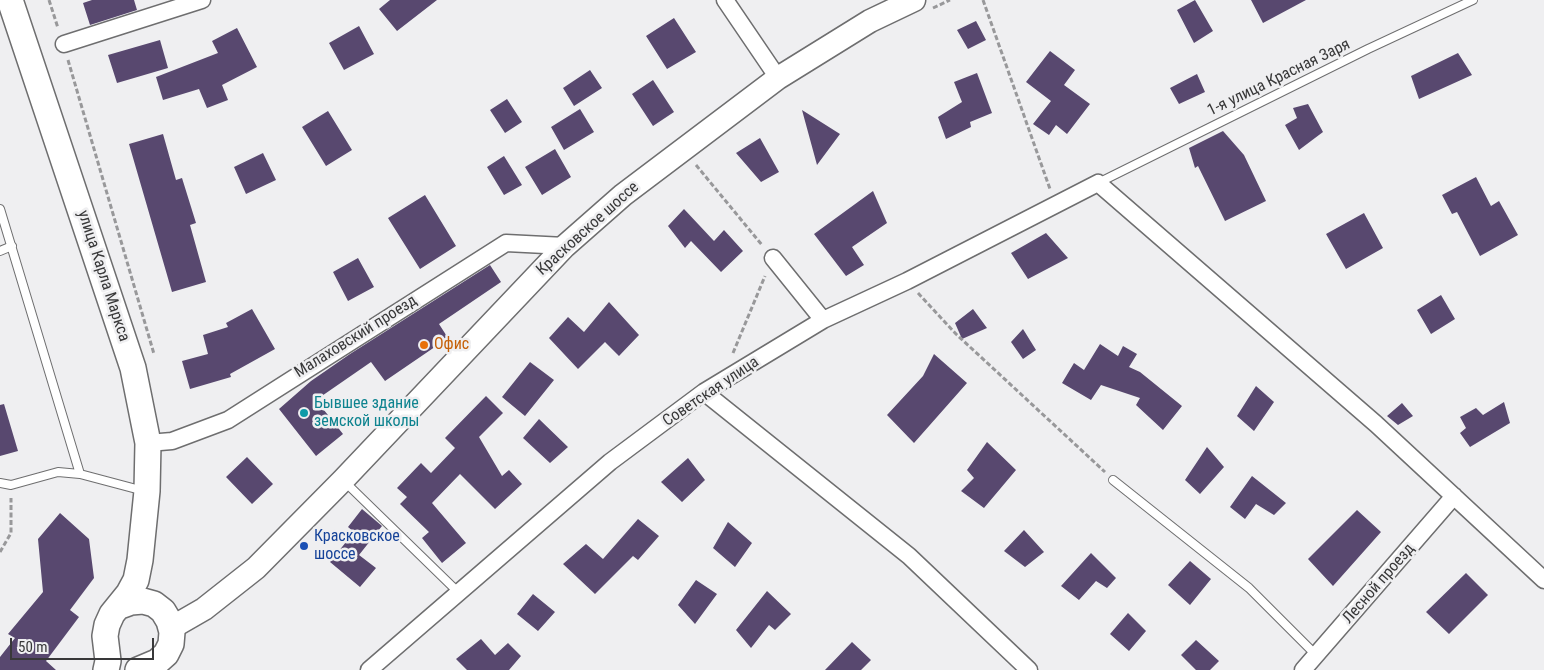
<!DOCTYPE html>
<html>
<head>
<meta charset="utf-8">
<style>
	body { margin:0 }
	#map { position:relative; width:1544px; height:670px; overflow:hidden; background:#efeff1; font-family:"Roboto Condensed",sans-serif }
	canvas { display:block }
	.scale { position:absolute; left:10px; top:638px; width:144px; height:22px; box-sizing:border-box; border:2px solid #383839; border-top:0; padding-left:6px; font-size:15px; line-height:18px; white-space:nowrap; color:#383839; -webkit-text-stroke:4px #efeff1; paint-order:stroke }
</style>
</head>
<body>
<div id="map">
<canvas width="1544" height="670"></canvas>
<div class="scale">50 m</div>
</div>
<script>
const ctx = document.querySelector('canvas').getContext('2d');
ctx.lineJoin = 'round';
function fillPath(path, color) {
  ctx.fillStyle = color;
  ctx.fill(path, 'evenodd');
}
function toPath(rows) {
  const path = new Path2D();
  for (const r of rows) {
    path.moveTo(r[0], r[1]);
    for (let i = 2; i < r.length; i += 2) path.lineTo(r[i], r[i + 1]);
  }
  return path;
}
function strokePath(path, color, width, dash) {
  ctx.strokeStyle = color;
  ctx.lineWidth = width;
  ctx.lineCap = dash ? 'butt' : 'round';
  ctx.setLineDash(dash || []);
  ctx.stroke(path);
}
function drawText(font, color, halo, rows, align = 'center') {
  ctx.font = font + ' "Roboto Condensed",sans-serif';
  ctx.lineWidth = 5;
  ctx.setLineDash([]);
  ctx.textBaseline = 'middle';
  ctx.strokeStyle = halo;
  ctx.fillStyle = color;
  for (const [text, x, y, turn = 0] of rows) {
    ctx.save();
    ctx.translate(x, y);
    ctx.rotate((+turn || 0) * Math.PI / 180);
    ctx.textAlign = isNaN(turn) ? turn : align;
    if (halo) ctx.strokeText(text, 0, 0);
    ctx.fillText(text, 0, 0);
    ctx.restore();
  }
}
fillPath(toPath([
	[92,0,134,0,137,10,90,25,83,3],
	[390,0,437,0,397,31,379,9],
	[1195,0,1213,31,1194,43,1177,10],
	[1251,0,1306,0,1263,23],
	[674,18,696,52,667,69,646,36],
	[976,21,986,40,968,49,957,30],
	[359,26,374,54,344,70,329,43],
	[237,28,257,67,222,85,228,100,207,108,199,89,163,100,156,77,218,53,212,41],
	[160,40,168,68,117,83,108,55],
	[1050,51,1075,70,1064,85,1090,104,1067,134,1056,125,1049,135,1033,124,1051,101,1026,82],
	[1458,53,1472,75,1419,99,1411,76],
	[590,70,602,88,574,106,563,88],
	[977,73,992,113,970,122,971,127,946,139,938,117,962,102,954,82],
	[1197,74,1205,92,1179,104,1170,88],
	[653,80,674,112,653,126,632,94],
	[507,99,522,122,505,133,490,110],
	[1308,104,1323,132,1299,150,1285,125,1297,118,1293,108],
	[580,109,594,132,564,150,551,127],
	[802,110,840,134,817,165],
	[328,111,352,150,326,166,302,127],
	[1223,131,1244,155,1266,201,1225,221,1198,166,1195,168,1189,148],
	[163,134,176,180,182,178,196,223,190,225,206,282,172,292,129,144],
	[760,138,779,172,761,182,736,153],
	[555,149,571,177,542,195,525,167],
	[263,153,276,180,246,194,234,167],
	[504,156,522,185,504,195,487,167],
	[1476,177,1491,206,1499,201,1518,235,1480,256,1457,212,1452,214,1442,195],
	[873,191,887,223,852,247,864,265,846,276,814,234],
	[425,195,456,246,420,269,388,218],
	[684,209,714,241,724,230,743,251,721,272,691,241,685,248,668,226],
	[1364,213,1383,248,1346,269,1326,234],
	[1046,233,1068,258,1028,279,1011,253],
	[358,258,374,287,348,301,333,272],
	[490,265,501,282,439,324,448,338,385,381,371,362,316,400,343,434,316,456,279,409,311,381,350,354],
	[1441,295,1455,319,1431,334,1417,310],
	[609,302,639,335,619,356,605,342,578,369,549,338,568,317,584,332],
	[252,309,275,349,230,374,231,377,190,389,182,361,208,354,203,335,228,327,226,323],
	[973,309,987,328,962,339,955,323],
	[1023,329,1036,350,1023,359,1011,342],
	[1100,344,1118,356,1123,346,1137,354,1129,367,1140,372,1182,406,1163,430,1136,405,1140,398,1101,385,1091,400,1062,383,1074,363,1084,370],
	[934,354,967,383,914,443,887,415,923,376],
	[530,362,554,380,525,416,502,397],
	[1256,386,1274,402,1254,431,1237,416],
	[486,396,503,413,479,437,502,476,509,470,522,484,495,509,460,474,432,503,466,543,442,563,422,538,429,532,400,504,407,497,397,488,421,463,431,473,455,448,445,438],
	[1504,402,1510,423,1470,447,1460,433,1466,428,1460,417,1476,408,1483,415],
	[1402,403,1413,416,1398,425,1387,416],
	[4,404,18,451,0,456,0,405],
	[539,419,568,447,550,463,523,438],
	[987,442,1016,470,984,508,961,491,974,478,967,470],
	[1207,447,1224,467,1200,494,1185,480],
	[247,457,273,484,252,504,226,477],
	[688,458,705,480,682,502,661,482],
	[1252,476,1286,503,1274,515,1256,504,1245,519,1230,507],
	[362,509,382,526,359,555,376,568,360,587,330,562,354,532,348,527],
	[1357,510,1381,532,1333,586,1308,559],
	[60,513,89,539,94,578,70,610,79,617,46,661,56,670,0,670,0,657,15,638,8,634,43,592,38,539],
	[638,519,659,536,638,560,633,556,595,594,563,564,586,544,603,559],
	[728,522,752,543,735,567,713,548],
	[1024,530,1044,552,1025,567,1004,551],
	[1091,553,1116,578,1107,588,1096,581,1079,600,1061,586],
	[1190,561,1211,579,1190,605,1168,585],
	[1466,573,1488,595,1449,634,1426,612],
	[696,580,717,594,695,624,678,605],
	[767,591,791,614,775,630,769,625,751,648,736,630],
	[533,594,555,612,538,631,517,614],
	[1128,613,1146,631,1129,651,1110,634],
	[481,639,495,655,508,643,521,656,509,670,467,670,456,659],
	[1196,640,1219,661,1210,670,1196,670,1181,655],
	[852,642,871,660,861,670,825,670]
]), '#58486f');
const service = toPath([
	[1098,183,1368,49,1473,0],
	[0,209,80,474],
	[0,251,12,246],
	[1113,480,1249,588,1317,656],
	[345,482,458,592],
	[0,483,11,485,58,472,80,474,144,491]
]);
const minor = toPath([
	[725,0,778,78],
	[64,44,202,0],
	[773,258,823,320],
	[704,392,909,556,1029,670],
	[148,443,172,441,228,420,506,243,565,246],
	[369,670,610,462,704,392,823,320,907,281,1098,183,1376,424,1544,580],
	[1303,670,1454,496]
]);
const secondary = toPath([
	[171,628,204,609,256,568,343,480,565,246,623,195,778,78,870,21,914,0]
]);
const primary = toPath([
	[10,0,133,368,148,443,147,491,140,560,136,580,129,593,112,614,107,625,105,636,108,661,106,670],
	[120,606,131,602,143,601,154,604,163,611,169,621,172,632,171,644,166,654,157,662,138,670]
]);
strokePath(service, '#6e6e6f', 10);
strokePath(minor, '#6e6e6f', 19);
strokePath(secondary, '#6e6e6f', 25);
strokePath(primary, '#6e6e6f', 28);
strokePath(toPath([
	[49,0,58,28],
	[983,0,1050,189],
	[933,8,950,0],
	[68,60,154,354],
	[696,165,762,245],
	[918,293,956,334,1105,472],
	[733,353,765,276],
	[0,552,11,533,11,498]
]), '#98989a', 3, [5, 2.5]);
strokePath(service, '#fff', 8);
strokePath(minor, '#fff', 16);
strokePath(secondary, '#fff', 22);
strokePath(primary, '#fff', 25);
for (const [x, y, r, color] of [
	[424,345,5,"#e8710a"],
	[304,413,5,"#0f9aa8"],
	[304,546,5,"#1a4fb4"]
]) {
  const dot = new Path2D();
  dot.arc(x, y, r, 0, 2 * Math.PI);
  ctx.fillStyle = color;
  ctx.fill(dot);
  strokePath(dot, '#efeff1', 2);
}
drawText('16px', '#383839', '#efeff1', [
	["1-я улица Красная Заря",1279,78,-26],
	["Красковское шоссе",588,229,-42],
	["улица Карла Маркса",103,276,72],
	["Малаховский проезд",356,337,-32],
	["Советская улица",711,392,-34],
	["Лесной проезд",1379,584,-49]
]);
drawText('16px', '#c56008', '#efeff1', [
	["Офис",434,345]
], 'left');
drawText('16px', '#0d838f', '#efeff1', [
	["Бывшее здание",314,404],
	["земской школы",314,422]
], 'left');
drawText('16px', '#164399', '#efeff1', [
	["Красковское",314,537],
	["шоссе",314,555]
], 'left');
</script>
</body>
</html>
